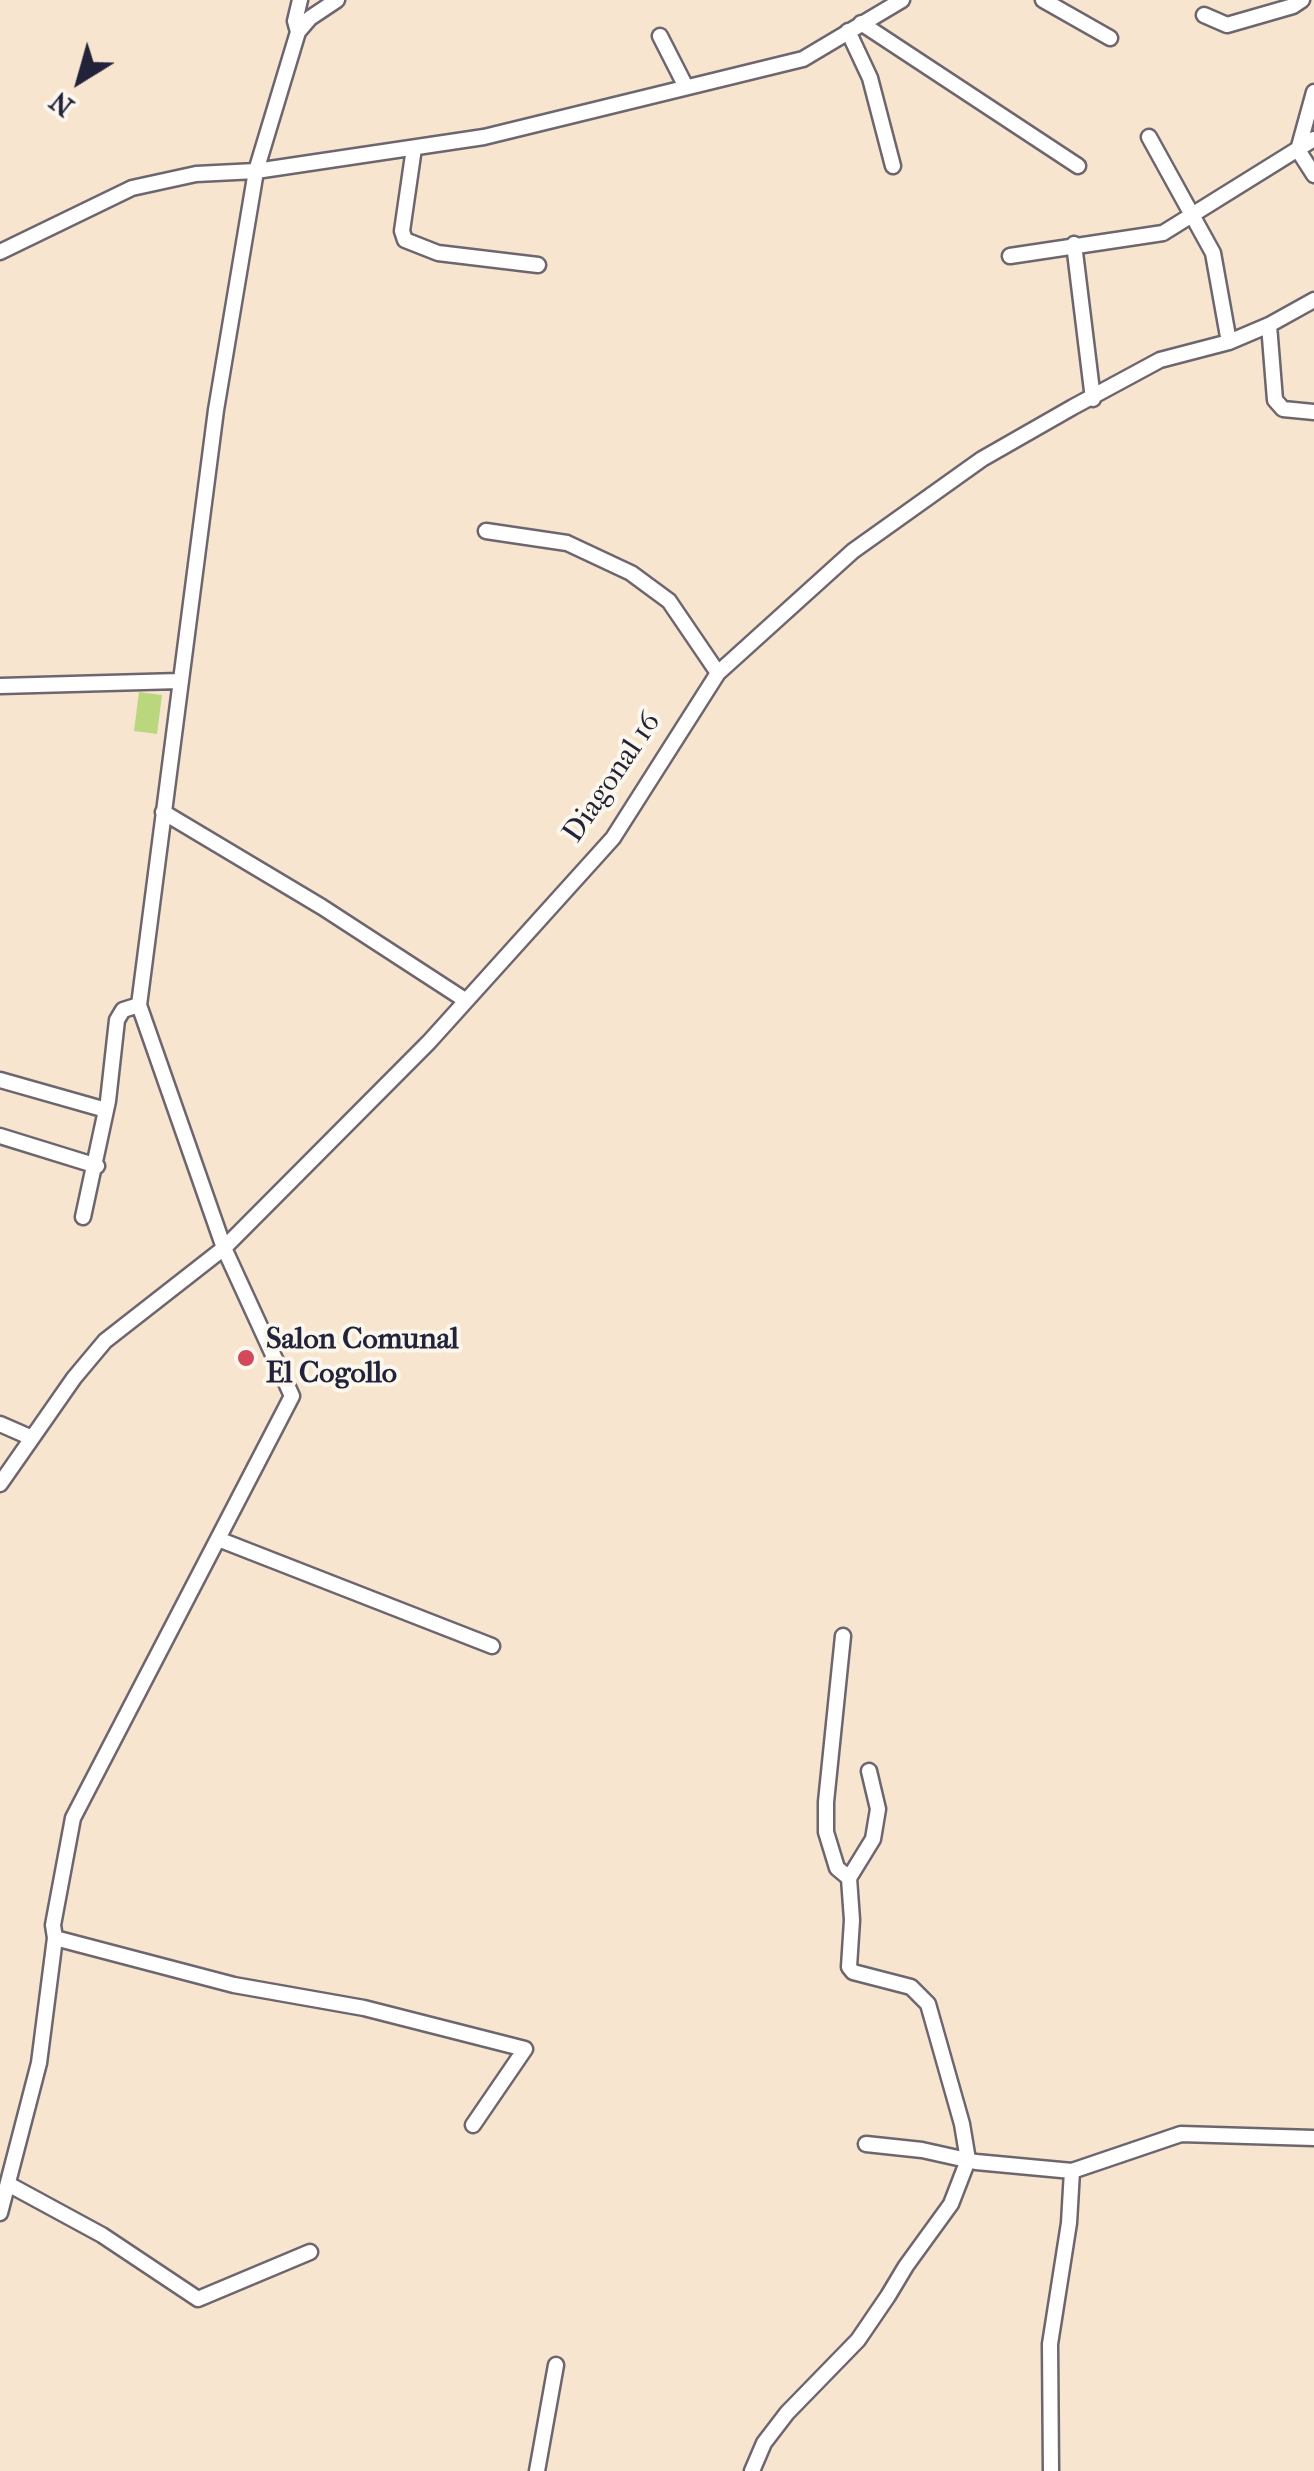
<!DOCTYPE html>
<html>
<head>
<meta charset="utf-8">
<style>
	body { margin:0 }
	#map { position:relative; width:1314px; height:2471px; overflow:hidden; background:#f7e5cf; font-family:"IM FELL French Canon",serif }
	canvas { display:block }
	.north { position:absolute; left:30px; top:30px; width:100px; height:100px; -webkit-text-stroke:8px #fbf7ec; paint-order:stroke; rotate:217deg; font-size:28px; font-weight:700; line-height:40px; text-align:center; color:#22223b }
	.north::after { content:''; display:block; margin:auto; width:35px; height:45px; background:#22223b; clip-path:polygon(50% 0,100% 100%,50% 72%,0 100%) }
</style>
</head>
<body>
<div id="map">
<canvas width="1314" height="2471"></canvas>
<div class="north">N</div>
</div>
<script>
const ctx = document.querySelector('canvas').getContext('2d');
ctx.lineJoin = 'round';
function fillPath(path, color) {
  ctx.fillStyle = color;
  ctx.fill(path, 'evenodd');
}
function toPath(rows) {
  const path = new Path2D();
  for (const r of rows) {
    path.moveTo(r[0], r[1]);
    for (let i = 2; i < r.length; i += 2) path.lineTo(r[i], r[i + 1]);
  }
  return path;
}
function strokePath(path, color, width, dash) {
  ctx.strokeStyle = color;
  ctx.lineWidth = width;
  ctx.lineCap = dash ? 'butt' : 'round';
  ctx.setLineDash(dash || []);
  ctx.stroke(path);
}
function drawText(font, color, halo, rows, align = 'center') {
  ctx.font = font + ' "IM FELL French Canon",serif';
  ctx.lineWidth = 8;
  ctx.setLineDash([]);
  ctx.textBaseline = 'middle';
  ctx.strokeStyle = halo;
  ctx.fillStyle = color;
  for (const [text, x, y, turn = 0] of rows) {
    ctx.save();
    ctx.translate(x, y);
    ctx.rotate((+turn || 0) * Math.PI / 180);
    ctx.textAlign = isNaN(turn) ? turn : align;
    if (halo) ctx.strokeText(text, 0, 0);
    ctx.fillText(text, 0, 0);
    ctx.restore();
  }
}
fillPath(toPath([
	[139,692,162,695,157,734,134,731]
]), '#bbd77d');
const minor = toPath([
	[1043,0,1110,38],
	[1204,15,1227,25,1293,6,1302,0],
	[861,23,1078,166],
	[848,31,870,78,893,166],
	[298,32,295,21,300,0],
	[660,36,686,87],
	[1314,92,1298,150,1314,175],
	[1149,137,1213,253,1229,342],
	[414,148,402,231,405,240,438,253,538,265],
	[1074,244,1093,399],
	[0,252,132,188,196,174,256,171,484,137,803,59,902,0],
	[1010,256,1163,233,1314,139],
	[1269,325,1275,400,1283,409,1314,412],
	[486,531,567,543,631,573,669,601,718,673],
	[0,686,179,681],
	[163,812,322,907,465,1000],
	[0,1080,106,1110],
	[0,1136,97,1166],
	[83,1217,108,1101,117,1020,123,1010,139,1005],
	[0,1424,32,1438],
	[0,1484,74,1378,105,1341,224,1248,429,1042,613,838,718,673,853,551,982,459,1073,407,1160,360,1229,342,1269,325,1314,300],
	[218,1539,492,1646],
	[843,1636,826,1802,826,1832,837,1868,849,1878],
	[55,1938,234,1985,364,2008,525,2049,473,2125],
	[866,2144,922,2150,976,2162,1072,2171,1181,2134,1314,2138],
	[8,2184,102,2235,198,2299,310,2252],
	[0,2213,39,2063,55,1938,53,1925,73,1818,292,1396,224,1248,139,1005,216,410,256,171,298,32,310,18,337,0],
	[537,2471,556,2365],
	[752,2471,764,2443,787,2413,858,2340,888,2296,906,2266,951,2204,968,2160,962,2124,928,2004,911,1987,853,1972,849,1967,852,1920,849,1878,873,1839,878,1809,869,1771],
	[1051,2471,1050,2344,1069,2223,1072,2171]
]);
strokePath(minor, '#6d666f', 19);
strokePath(minor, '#fff', 14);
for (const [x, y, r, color] of [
	[246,1358,10,"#d1495b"]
]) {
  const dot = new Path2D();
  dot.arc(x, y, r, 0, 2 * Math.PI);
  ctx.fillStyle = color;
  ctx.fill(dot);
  strokePath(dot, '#fbf7ec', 4);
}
drawText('30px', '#22223b', '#fbf7ec', [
	["Diagonal 16",613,778,-56]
]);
drawText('bold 30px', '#22223b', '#fbf7ec', [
	["Salon Comunal",266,1341],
	["El Cogollo",266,1375]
], 'left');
</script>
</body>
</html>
